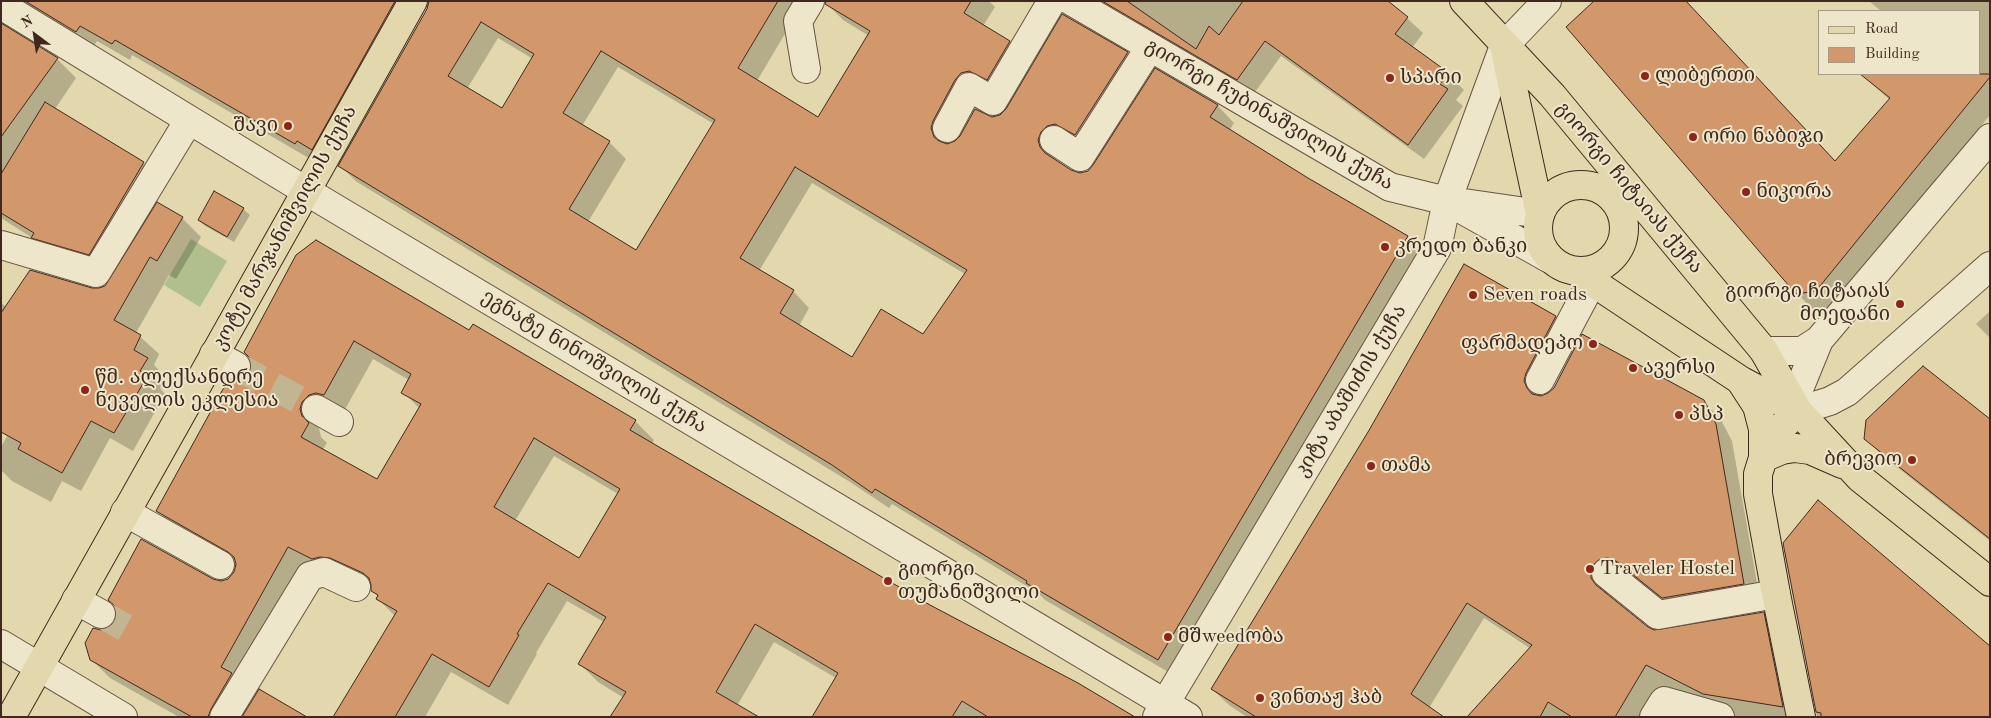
<!DOCTYPE html>
<html>
<head>
<meta charset="utf-8">
<style>
	body { margin:0 }
	#map { position:relative; width:1991px; height:718px; overflow:hidden; background:#e3d8ad; font-family:"Old Standard TT",serif }
	canvas { display:block }
	.frame { position:absolute; inset:0; border:2px solid #40281f; pointer-events:none }
	.legend { position:absolute; left:1818px; top:10px; width:162px; height:65px; box-sizing:border-box; background:#ede6ca; border:1px solid #a89a86; margin:0; padding:6px 9px; list-style:none; font-size:15px; color:#40281f }
	.legend li { display:flex; align-items:center; gap:10px; height:25px }
	.legend b { width:25px; border:1px solid #a89a86 }
	.north { position:absolute; left:10px; top:10px; width:50px; height:50px; -webkit-text-stroke:4px #ede6ca; paint-order:stroke; rotate:329deg; font-size:14px; font-weight:700; line-height:20px; text-align:center; color:#40281f }
	.north::after { content:''; display:block; margin:auto; width:18px; height:22px; background:#40281f; clip-path:polygon(50% 0,100% 100%,50% 72%,0 100%) }
</style>
</head>
<body>
<div id="map">
<canvas width="1991" height="718"></canvas>
<div class="frame"></div>
<ul class="legend">
<li><b style="height:6px;background:#e3d8ad"></b>Road</li>
<li><b style="height:14px;background:#d2976a"></b>Building</li>
</ul>
<div class="north">N</div>
</div>
<script>
const ctx = document.querySelector('canvas').getContext('2d');
ctx.lineJoin = 'round';
function fillPath(path, color) {
  ctx.fillStyle = color;
  ctx.fill(path, 'evenodd');
}
function toPath(rows) {
  const path = new Path2D();
  for (const r of rows) {
    if (r.length === 3) {
      path.moveTo(r[0] + r[2], r[1]);
      path.arc(r[0], r[1], r[2], 0, 2 * Math.PI);
      continue;
    }
    path.moveTo(r[0], r[1]);
    for (let i = 2; i < r.length; i += 2) path.lineTo(r[i], r[i + 1]);
  }
  return path;
}
function strokePath(path, color, width, dash) {
  ctx.strokeStyle = color;
  ctx.lineWidth = width;
  ctx.lineCap = dash ? 'butt' : 'round';
  ctx.setLineDash(dash || []);
  ctx.stroke(path);
}
function drawText(font, color, halo, rows, align = 'center') {
  ctx.font = font + ' "Old Standard TT","Noto Serif Georgian",serif';
  ctx.lineWidth = 4;
  ctx.setLineDash([]);
  ctx.textBaseline = 'middle';
  ctx.strokeStyle = halo;
  ctx.fillStyle = color;
  for (const [text, x, y, turn = 0] of rows) {
    ctx.save();
    ctx.translate(x, y);
    ctx.rotate((+turn || 0) * Math.PI / 180);
    ctx.textAlign = isNaN(turn) ? turn : align;
    if (halo) ctx.strokeText(text, 0, 0);
    ctx.fillText(text, 0, 0);
    ctx.restore();
  }
}
fillPath(toPath([
	[191,239,227,261,200,307,164,285]
]), '#b1bf8c');
fillPath(toPath([
	[3,1,989,1,995,7,983,26,1010,42,1026,58,987,88,949,138,948,145,956,142,992,118,1001,116,1007,110,1063,16,1127,53,1144,70,1092,151,1057,149,1055,157,1056,161,1071,171,1080,174,1088,172,1094,166,1156,70,1218,106,1234,123,1229,131,1308,179,1407,237,1424,254,1175,676,1045,600,1038,593,892,504,889,508,850,482,357,182,340,166,428,9,430,2,421,4,312,160,132,55,130,60,97,41,93,48],
	[825,2,843,20,869,36,818,119,757,81,796,15],
	[498,38,533,59,502,110,467,89],
	[618,67,714,124,636,251,588,222,626,159,609,142,582,126],
	[812,183,965,274,923,336,852,358,799,326,809,308,793,291,759,271],
	[1084,1,1385,1,1407,18,1423,33,1412,48,1448,74,1464,90,1456,100,1463,106,1424,159,1281,56,1253,95],
	[1869,1,1990,1,1990,115,1833,307,1813,310,1797,293,1835,163,1890,100,1861,74,1980,74,1980,11,1881,11],
	[1,22,57,59,76,78,55,109,143,163,163,183,109,274,52,257,34,239,1,218],
	[158,204,182,218,201,237,176,279,169,275,136,333,159,354,154,365,166,377,160,388,165,394,133,451,110,438,81,491,62,481,51,502,12,481,1,470,1,447,28,398,1,381,1,303,7,307,105,287],
	[243,209,250,215,234,242,205,226,199,220],
	[297,255,469,332,635,421,654,440,652,444,929,606,1128,717,813,717,836,678,774,642,737,706,624,698,598,682,580,664,604,622,567,601,536,653,537,654,508,705,451,672,425,717,335,717,395,616,378,599,379,597,372,590,373,587,350,576,307,565,236,717,179,717,110,678,91,659,101,631,109,629,212,580,221,582,228,580,234,574,237,564,176,530,158,511,237,383,244,381,251,375],
	[373,359,409,380,403,392,420,409,377,481,322,451,327,443,321,437,319,428,321,421,343,413],
	[554,456,618,494,579,560,515,521],
	[1464,266,1556,317,1572,333,1542,390,1541,397,1703,401,1720,418,1732,441,1760,600,1680,614,1633,577,1626,574,1607,588,1608,596,1648,628,1661,632,1763,613,1780,630,1798,717,1736,717,1686,702,1662,717,1469,717,1531,649,1484,618,1429,708,1442,717,1247,717,1229,705,1212,689,1369,432],
	[1990,311,1990,338,1976,324],
	[1990,421,1990,541,1883,456,1865,438],
	[1784,543,1990,717,1817,717]
]), '#0003');
const building = toPath([
	[25,1,395,1,312,150,297,141,295,144,115,40,112,44,80,26,76,32,25,1],
	[429,1,778,1,738,68,818,117,870,31,825,4,826,1,971,1,964,13,1010,41,987,80,969,71,961,73,955,80,933,121,931,128,934,137,939,141,947,144,955,141,960,136,975,109,992,117,1000,115,1006,109,1062,14,1128,52,1075,135,1055,124,1047,126,1041,132,1038,140,1040,147,1045,153,1071,170,1080,173,1088,171,1093,165,1155,68,1218,105,1210,117,1308,178,1408,236,1158,660,1026,583,1027,581,875,489,872,493,832,465,338,166,427,9,429,1],
	[481,22,534,54,502,108,448,76,481,22],
	[601,51,715,120,636,250,569,209,610,141,563,113,601,51],
	[795,167,967,270,923,334,881,309,852,357,780,313,794,290,740,258,795,167],
	[1102,1,1127,1,1196,49,1209,26,1219,35,1243,1,1388,1,1408,17,1395,34,1449,73,1440,84,1448,89,1408,145,1265,41,1237,80,1102,1],
	[1594,1,1686,1,1835,161,1890,98,1860,74,1990,74,1990,77,1816,291,1796,294,1566,27,1594,1],
	[1,23,58,58,1,137,1,23],
	[45,102,144,162,89,255,31,238,34,233,1,213,1,174,45,102],
	[214,191,244,208,227,237,198,220,214,191],
	[157,202,183,217,157,261,150,257,114,320,141,335,134,350,148,358,140,371,148,375,114,433,91,421,62,473,18,449,21,443,1,432,1,313,30,270,92,288,99,288,105,286,157,202],
	[316,240,469,330,473,324,636,420,630,430,930,605,1078,683,1135,717,988,717,962,701,952,717,812,717,838,673,755,624,716,692,759,717,610,717,626,692,578,664,606,617,548,583,517,634,519,635,489,687,432,654,395,717,333,717,397,611,376,599,378,595,371,591,371,585,369,578,363,573,330,558,320,557,312,559,288,547,221,667,232,673,211,709,208,717,192,717,90,660,85,643,93,628,101,630,109,628,115,621,117,614,115,606,108,600,141,539,213,579,221,581,228,579,234,572,236,564,234,557,228,552,156,511,228,380,237,382,244,380,249,374,252,365,249,357,244,352,296,255,316,240],
	[354,341,411,374,401,393,421,404,377,479,301,437,309,423,302,416,300,409,302,402,309,395,316,393,324,395,354,341],
	[534,438,620,489,579,558,494,507,534,438],
	[1464,264,1556,316,1526,373,1524,381,1527,388,1532,394,1541,396,1548,393,1554,388,1582,334,1704,400,1716,424,1744,584,1662,598,1616,561,1608,558,1600,559,1594,564,1591,570,1591,578,1596,585,1648,627,1654,630,1764,612,1783,707,1703,694,1646,665,1615,717,1572,717,1548,702,1540,717,1467,717,1532,645,1467,603,1411,694,1444,717,1256,717,1211,689,1368,432,1464,264],
	[1923,366,1990,419,1990,539,1864,439,1866,420,1923,366],
	[1818,500,1990,646,1990,717,1821,717,1821,713,1816,712,1783,543,1818,500],
	[259,689,307,717,242,717,259,689]
]);
fillPath(building, '#d2976a');
strokePath(building, '#40281f', 1);
strokePath(toPath([
	[236,366,316,409],
	[101,614,131,631]
]), '#c2b591', 28, [28, 14]);
const minor = toPath([
	[1071,1,1390,187,1447,201,1550,259],
	[1,5,306,191,1188,717],
	[806,69,798,21,810,1],
	[947,128,969,87,993,101,1052,1],
	[1990,138,1819,340,1799,389,1798,411,1830,401,1847,392,1990,266],
	[1054,140,1080,157,1150,47],
	[1464,203,1540,214],
	[1,245,96,273,189,120],
	[1764,351,1802,351,1819,340],
	[214,354,236,366],
	[1540,380,1592,282],
	[316,409,339,422],
	[125,512,220,565],
	[1606,573,1658,615,1776,594],
	[76,600,101,614],
	[1,644,123,717],
	[224,717,310,576,324,572,356,587],
	[1157,717,1437,248,1447,201,1504,46,1547,1],
	[1654,717,1664,701,1720,717]
]);
const major = toPath([
	[1464,1,1552,95,1764,351,1798,411,1860,478,1990,582],
	[1504,46,1540,214],
	[1581,228,43],
	[1576,271,1740,380,1798,411],
	[1740,380,1757,406,1763,429,1763,458],
	[1798,411,1777,432,1763,458,1758,474,1758,494,1776,594,1801,717],
	[1763,458,1782,450,1795,448,1810,450,1842,464],
	[11,717,413,1]
]);
strokePath(minor, '#695442', 30);
strokePath(major, '#40281f', 30);
strokePath(minor, '#ede6ca', 28);
strokePath(major, '#e3d8ad', 28);
for (const [x, y, r, color] of [
	[1645,76,5,"#8f2418"],
	[1390,78,5,"#8f2418"],
	[288,126,5,"#8f2418"],
	[1693,137,5,"#8f2418"],
	[1746,192,5,"#8f2418"],
	[1385,247,5,"#8f2418"],
	[1473,295,5,"#8f2418"],
	[1900,304,5,"#8f2418"],
	[1593,344,5,"#8f2418"],
	[1633,368,5,"#8f2418"],
	[85,390,5,"#8f2418"],
	[1679,415,5,"#8f2418"],
	[1912,460,5,"#8f2418"],
	[1371,466,5,"#8f2418"],
	[1590,569,5,"#8f2418"],
	[888,581,5,"#8f2418"],
	[1168,637,5,"#8f2418"],
	[1260,698,5,"#8f2418"]
]) {
  const dot = new Path2D();
  dot.arc(x, y, r, 0, 2 * Math.PI);
  ctx.fillStyle = color;
  ctx.fill(dot);
  strokePath(dot, '#ede6ca', 2);
}
drawText('20px', '#40281f', '#ede6ca', [
	["ლიბერთი",1655,76],
	["სპარი",1400,78],
	["შავი",278,126,"right"],
	["ორი ნაბიჯი",1703,137],
	["ნიკორა",1756,192],
	["კრედო ბანკი",1395,247],
	["გიორგი ჩიტაიას",1890,292,"right"],
	["მოედანი",1890,315,"right"],
	["Seven roads",1483,295],
	["ფარმადეპო",1583,344,"right"],
	["ავერსი",1643,368],
	["წმ. ალექსანდრე",95,378],
	["ნეველის ეკლესია",95,401],
	["პსპ",1689,415],
	["ბრევიო",1902,460,"right"],
	["თამა",1381,466],
	["Traveler Hostel",1600,569],
	["გიორგი",898,570],
	["თუმანიშვილი",898,593],
	["მშweedობა",1178,637],
	["ვინთაჟ ჰაბ",1270,698]
], 'left');
drawText('20px', '#40281f', '#ede6ca', [
	["გიორგი ჩუბინაშვილის ქუჩა",1269,115,30],
	["გიორგი ჩიტაიას ქუჩა",1629,188,50],
	["კოტე მარჯანიშვილის ქუჩა",285,228,-61],
	["ეგნატე ნინოშვილის ქუჩა",594,362,31],
	["კიტა აბაშიძის ქუჩა",1351,391,-59]
]);
</script>
</body>
</html>
